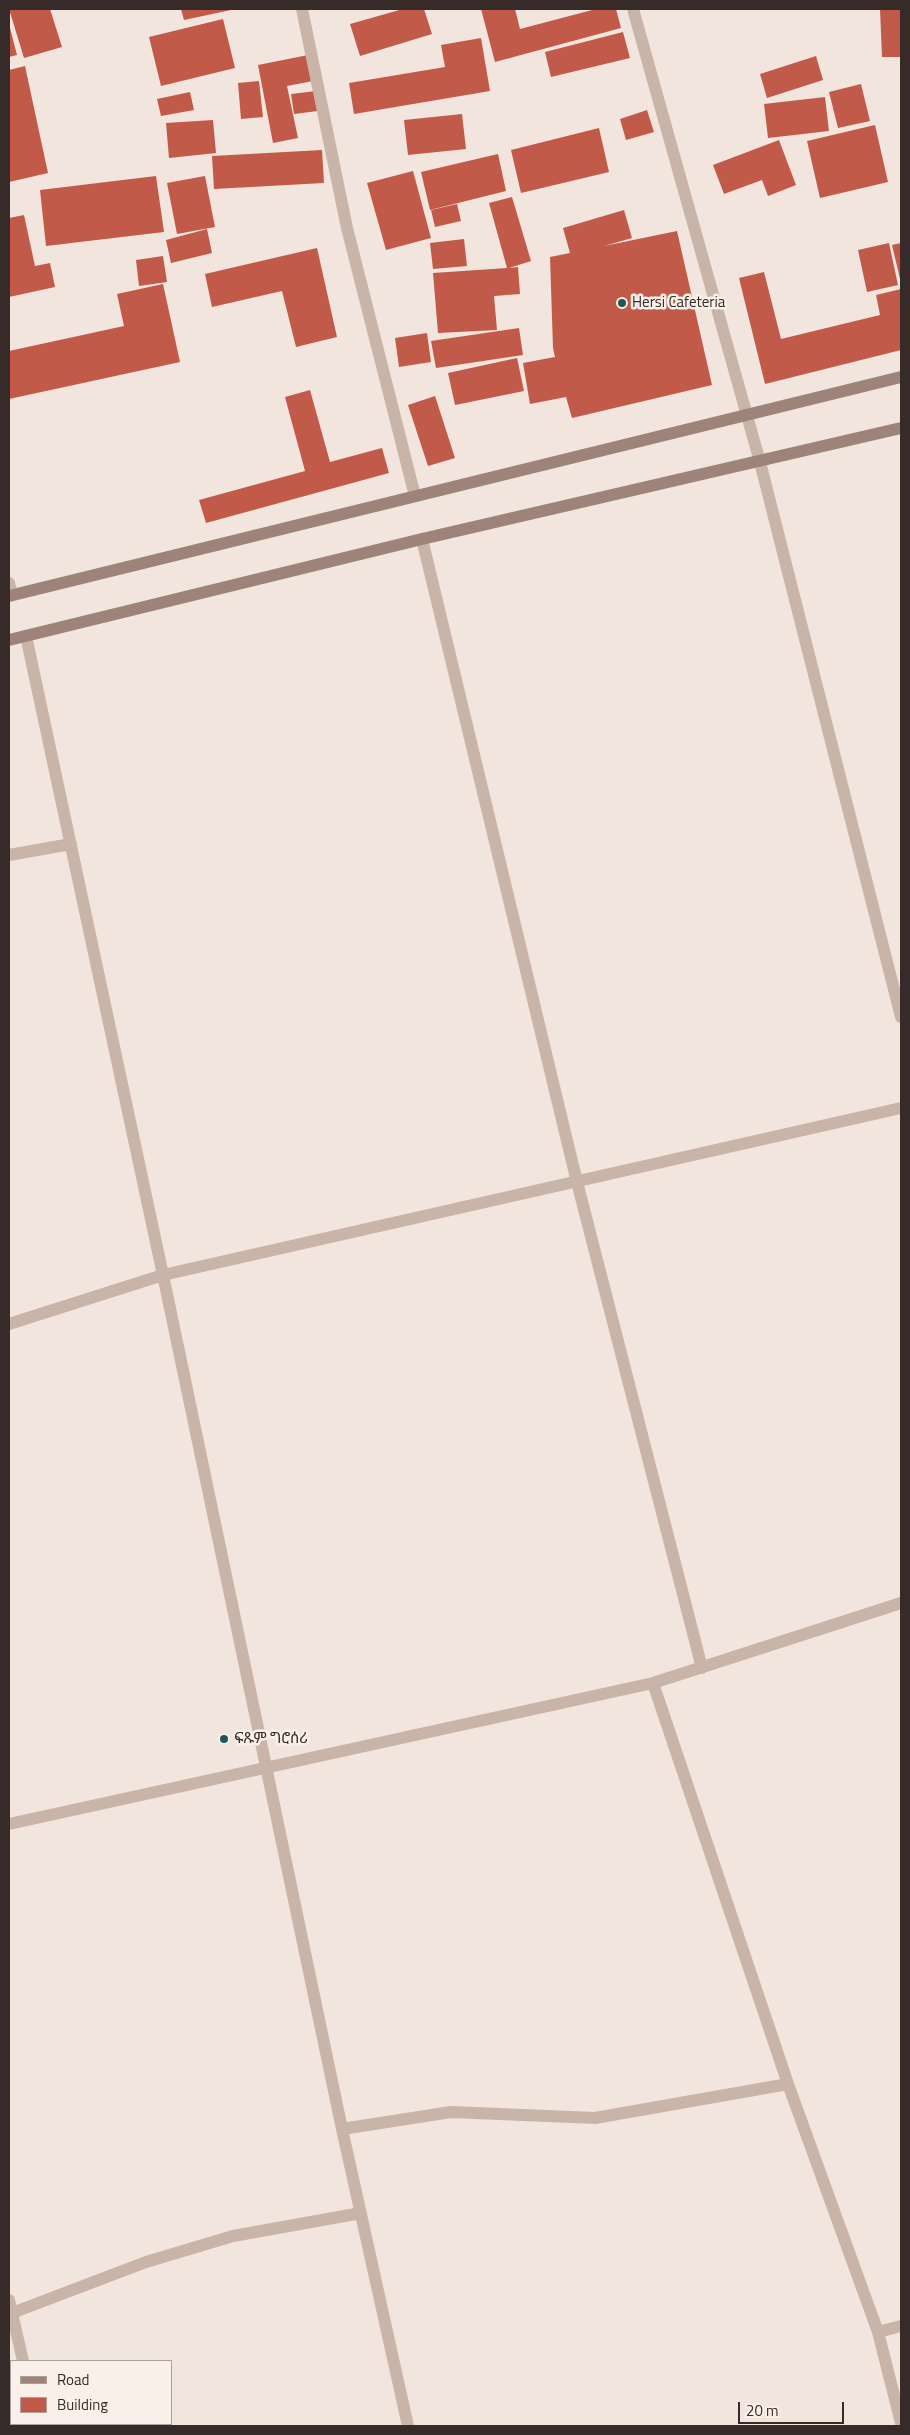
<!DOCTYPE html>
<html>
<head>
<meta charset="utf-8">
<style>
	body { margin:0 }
	#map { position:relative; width:910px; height:2435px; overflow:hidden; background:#f1e5dd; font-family:"Titillium Web",sans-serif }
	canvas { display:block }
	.frame { position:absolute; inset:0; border:10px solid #372b29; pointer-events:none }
	.legend { position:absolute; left:10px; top:2360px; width:162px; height:65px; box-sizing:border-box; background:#f9f0e9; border:1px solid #aba19c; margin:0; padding:6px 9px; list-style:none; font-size:15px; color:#372b29 }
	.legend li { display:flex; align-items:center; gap:10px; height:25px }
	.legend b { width:25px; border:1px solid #aba19c }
	.scale { position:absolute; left:738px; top:2402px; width:106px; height:22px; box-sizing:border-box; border:2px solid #372b29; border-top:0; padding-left:6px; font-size:15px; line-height:18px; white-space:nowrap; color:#372b29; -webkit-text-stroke:4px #f9f0e9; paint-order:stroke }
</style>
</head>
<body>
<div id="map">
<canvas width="910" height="2435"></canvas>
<div class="frame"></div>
<ul class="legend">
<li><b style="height:6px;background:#9d837a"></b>Road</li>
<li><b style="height:14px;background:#c25a4a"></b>Building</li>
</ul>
<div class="scale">20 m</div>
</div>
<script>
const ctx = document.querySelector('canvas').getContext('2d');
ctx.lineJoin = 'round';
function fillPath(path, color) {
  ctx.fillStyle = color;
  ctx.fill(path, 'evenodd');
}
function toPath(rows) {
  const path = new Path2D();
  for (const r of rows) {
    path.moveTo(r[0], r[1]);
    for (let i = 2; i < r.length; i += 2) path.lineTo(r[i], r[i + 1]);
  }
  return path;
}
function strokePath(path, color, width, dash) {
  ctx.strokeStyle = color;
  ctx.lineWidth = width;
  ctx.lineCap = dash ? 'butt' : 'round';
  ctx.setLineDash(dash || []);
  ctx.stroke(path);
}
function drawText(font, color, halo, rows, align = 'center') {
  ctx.font = font + ' "Titillium Web","Noto Sans Ethiopic",sans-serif';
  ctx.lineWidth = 5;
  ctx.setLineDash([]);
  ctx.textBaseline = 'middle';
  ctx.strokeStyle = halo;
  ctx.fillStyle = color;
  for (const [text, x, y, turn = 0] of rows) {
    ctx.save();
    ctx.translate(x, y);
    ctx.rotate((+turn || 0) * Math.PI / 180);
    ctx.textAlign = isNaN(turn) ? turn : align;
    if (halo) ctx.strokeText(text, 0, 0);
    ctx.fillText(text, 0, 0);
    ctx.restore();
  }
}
fillPath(toPath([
	[9,9,50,9,62,47,24,58],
	[181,9,231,9,231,10,184,20],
	[403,9,424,9,432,34,360,56,350,24],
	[481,9,515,9,520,29,596,9,616,9,621,28,495,62],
	[880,9,901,9,901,57,882,57],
	[223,19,235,68,161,86,149,37],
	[9,24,17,55,9,57],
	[623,32,630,58,551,77,545,52],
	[481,38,490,91,354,114,349,83,445,67,441,45],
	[308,55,313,81,287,86,298,138,273,143,258,65],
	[816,56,823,80,767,98,760,74],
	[25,66,48,173,9,182,9,70],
	[259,81,263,117,241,119,238,83],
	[861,84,870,121,838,128,829,92],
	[316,91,318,111,294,114,291,94],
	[190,92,194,110,161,116,157,99],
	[825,97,829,131,768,138,764,104],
	[647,110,654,132,626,140,620,119],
	[462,114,466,149,408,155,404,120],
	[213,120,216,153,169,158,166,123],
	[875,125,888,182,820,198,807,141],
	[599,128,609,172,521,193,511,150],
	[779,140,796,185,768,196,762,180,724,194,713,165],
	[322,150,324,183,214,189,212,156],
	[498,154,506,191,430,210,421,172],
	[413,171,431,238,386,250,367,183],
	[156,176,164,232,46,246,40,190],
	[205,176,215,227,177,234,167,183],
	[512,197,531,261,509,268,518,267,520,294,494,296,497,330,438,333,433,273,507,268,489,203],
	[457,204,461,221,435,227,431,210],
	[624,210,632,238,604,246,677,231,712,385,572,418,566,397,530,404,523,363,555,357,553,348,550,257,570,253,563,228],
	[24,215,35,266,50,263,55,287,9,297,9,218],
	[207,229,212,253,171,263,166,240],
	[464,239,467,266,433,269,430,243],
	[889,243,898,285,867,292,858,250],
	[901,243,901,283,892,245],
	[317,248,337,337,296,347,282,291,212,307,205,274],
	[163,256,167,282,139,286,136,260],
	[764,272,781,339,880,315,876,295,901,289,901,350,765,384,739,278],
	[163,284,180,362,9,399,9,351,124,326,117,294],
	[519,328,523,355,436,368,431,341],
	[427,333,431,362,399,367,395,338],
	[517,358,524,391,455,405,448,373],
	[310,390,330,462,382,448,389,473,206,523,199,500,305,471,285,397],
	[435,396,455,458,428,466,408,405]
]), '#c25a4a');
strokePath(toPath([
	[302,9,347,228,415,496],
	[633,9,760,462,901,1017],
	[422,539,577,1182,702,1668],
	[9,583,12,595],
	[26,636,163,1275,342,2129,408,2426],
	[9,855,71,844],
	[9,1324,163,1275,901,1108],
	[653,1683,788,2084,878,2332,901,2423],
	[9,1824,653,1683,901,1603],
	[342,2129,451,2112,595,2118,788,2084],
	[9,2300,23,2361],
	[12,2313,146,2262,233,2236,361,2213],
	[878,2332,901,2326],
	[39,2424,40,2426]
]), '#c9b4a9', 12);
strokePath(toPath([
	[9,596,901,377],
	[9,640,422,539,901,428]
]), '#9d837a', 12);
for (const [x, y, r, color] of [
	[622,303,5,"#1f5755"],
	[224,1739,5,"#1f5755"]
]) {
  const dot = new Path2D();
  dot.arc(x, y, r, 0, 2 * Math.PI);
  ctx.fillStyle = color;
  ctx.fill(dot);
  strokePath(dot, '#f9f0e9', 2);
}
drawText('15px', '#372b29', '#f9f0e9', [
	["Hersi Cafeteria",632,303],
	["ፍጹም ግሮሰሪ",234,1739]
], 'left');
</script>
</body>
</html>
